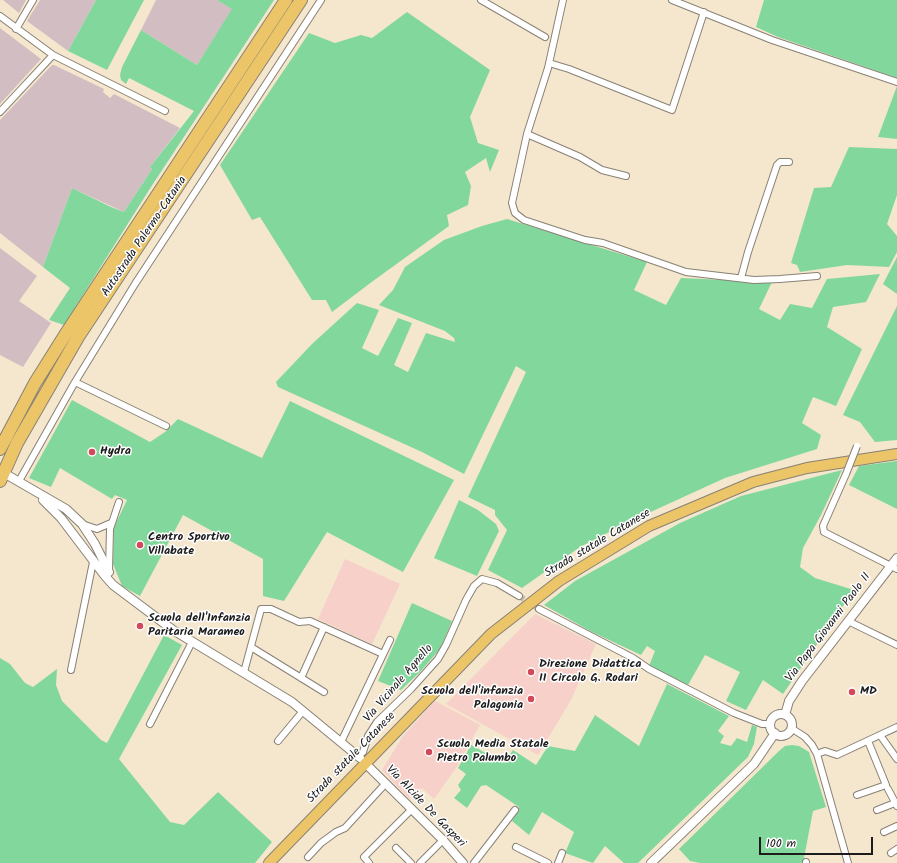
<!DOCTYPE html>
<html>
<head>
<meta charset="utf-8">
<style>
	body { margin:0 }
	#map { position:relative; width:897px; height:863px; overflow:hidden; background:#f5e6ce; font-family:Kalam,sans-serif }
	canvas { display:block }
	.scale { position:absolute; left:759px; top:837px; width:114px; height:18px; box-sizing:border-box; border:2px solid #1c1c1c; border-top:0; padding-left:5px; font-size:12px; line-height:14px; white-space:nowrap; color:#1c1c1c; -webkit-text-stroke:3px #fff; paint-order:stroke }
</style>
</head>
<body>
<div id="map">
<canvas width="897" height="863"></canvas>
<div class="scale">100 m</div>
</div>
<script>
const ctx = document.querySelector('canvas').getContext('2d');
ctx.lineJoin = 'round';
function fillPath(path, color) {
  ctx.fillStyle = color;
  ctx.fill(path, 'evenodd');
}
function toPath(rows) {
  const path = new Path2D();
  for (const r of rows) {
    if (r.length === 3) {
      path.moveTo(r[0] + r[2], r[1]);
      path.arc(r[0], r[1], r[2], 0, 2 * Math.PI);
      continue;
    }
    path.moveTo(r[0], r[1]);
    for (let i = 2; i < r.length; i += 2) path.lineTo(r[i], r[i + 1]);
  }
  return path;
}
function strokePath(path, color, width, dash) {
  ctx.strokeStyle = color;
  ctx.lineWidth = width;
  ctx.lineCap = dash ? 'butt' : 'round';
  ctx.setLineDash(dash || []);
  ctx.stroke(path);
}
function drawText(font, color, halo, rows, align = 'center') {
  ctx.font = font + ' Kalam,sans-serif';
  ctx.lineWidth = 3;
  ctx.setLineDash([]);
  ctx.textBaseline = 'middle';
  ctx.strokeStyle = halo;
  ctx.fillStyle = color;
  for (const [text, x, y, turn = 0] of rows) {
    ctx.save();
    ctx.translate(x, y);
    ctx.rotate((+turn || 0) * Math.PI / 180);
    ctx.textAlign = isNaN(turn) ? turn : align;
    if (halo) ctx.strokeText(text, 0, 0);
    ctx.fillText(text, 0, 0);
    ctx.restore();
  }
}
fillPath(toPath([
	[345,559,400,584,372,644,318,619],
	[535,614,596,644,571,700,538,755,446,704],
	[435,701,480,725,456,768,434,799,422,788,409,799,382,770,403,736]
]), '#f7d0ca');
fillPath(toPath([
	[3,0,26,0,19,13],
	[40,0,96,0,68,51,27,21],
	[156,0,217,0,233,9,197,65,141,30],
	[0,28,41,59,0,104],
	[52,65,54,65,102,88,104,89,103,92,110,98,114,94,180,128,150,167,152,169,124,212,72,188,43,267,0,233,0,120],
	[0,248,37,276,19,301,51,323,23,367,0,355]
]), '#d2bec2');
fillPath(toPath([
	[96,0,144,0,107,70,68,51],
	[217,0,274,0,151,187,64,325,49,320,70,288,43,267,72,188,111,207,124,212,152,169,150,167,194,111,129,78,126,84,121,80,120,75,122,67,141,30,197,65,232,9],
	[764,0,897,0,897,78,778,37,756,27],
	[407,12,490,70,470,117,478,143,499,150,490,172,486,158,465,172,471,186,468,205,447,215,449,226,373,281,332,312,326,300,312,300,260,217,252,220,220,165,309,33,335,43,361,35,372,38],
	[897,86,897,139,878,137],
	[849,147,897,149,897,195,887,224,897,236,897,252,889,267,847,265,800,272,797,265,791,263,814,188,831,187],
	[507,219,647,262,634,290,666,305,681,278,772,282,759,309,780,320,790,304,812,308,827,279,880,274,866,302,833,307,827,327,862,349,836,406,813,397,802,423,821,435,817,449,725,478,631,521,580,547,522,588,488,570,507,530,495,515,495,510,468,497,526,372,516,366,464,474,422,452,278,387,276,382,312,344,357,303,379,310,362,348,378,356,398,318,412,323,394,365,408,372,426,333,455,342,454,338,445,331,379,305,393,290,405,267,444,240,482,226],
	[897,257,897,294,883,284],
	[897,306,897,440,875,442,860,422,843,415],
	[72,400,150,442,165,432,178,419,262,458,290,401,454,480,403,572,327,532,284,601,263,596,263,559,183,515,140,596,122,586,113,564,114,527,127,500,115,495,112,499,60,468,51,487,29,478],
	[897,461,897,509,849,485,859,466],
	[842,470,821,515,803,548,800,567,815,578,854,590,783,694,763,680,746,710,726,701,740,672,705,655,688,685,649,666,655,651,647,646,641,655,592,632,544,605,575,581,680,523,741,496],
	[459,500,478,510,496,524,499,531,477,576,434,558],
	[412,603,452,621,440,649,420,672,401,690,378,681],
	[164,635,182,645,119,759,170,822,184,825,218,792,272,842,255,863,0,863,0,658,10,664,25,683,33,687,57,669,56,685,62,701,101,740,107,743],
	[667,684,729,716,718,731,724,736,720,743,731,746,737,738,747,742,752,725,757,727,754,744,748,757,638,863,624,863,605,846,593,863,565,853,574,832,542,812,529,835,512,821,519,807,486,785,481,786,467,808,454,798,461,790,458,785,466,774,458,768,471,745,504,763,513,750,536,765,548,746,575,751,595,715,639,746],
	[792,745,799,746,809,752,826,807,813,811,803,863,700,863,690,861,679,849,779,751,785,746]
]), '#82d89c');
strokePath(toPath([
	[519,596,539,609]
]), '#cabeaa', 6, [6, 3]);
const minor = toPath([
	[481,0,545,37],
	[563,0,548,68,527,134,512,203,515,213,524,220,585,240,603,243,686,272,754,280,780,279,817,276],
	[672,0,772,40,897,82],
	[0,16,53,55,165,111],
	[16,29,33,0],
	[549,63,569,69,672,110,704,12],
	[0,112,53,55],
	[527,134,580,157,602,170,626,176],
	[741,278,748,252,777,165,780,162,789,162],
	[75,382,166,426],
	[846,474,823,526,824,532,897,569],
	[19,481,75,382,135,284,321,0],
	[82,524,97,529,111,523],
	[109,570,110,529,119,502],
	[539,609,633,658,649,669,734,713,762,724,771,724],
	[848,621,897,645],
	[251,647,324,692],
	[71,670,93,562],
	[244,672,261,609,271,609,299,622,310,621,383,654],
	[301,678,324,627],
	[150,724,192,642],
	[791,728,805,737,812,745,817,754,848,863],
	[880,735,897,759],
	[278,741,303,711],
	[341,742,390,640],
	[817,754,825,751,837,755,897,727],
	[359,756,363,752,368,736,377,722,411,689,438,659,446,645,466,600,474,586,482,579,497,583,519,596],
	[888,789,897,806],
	[857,795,886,785,868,741],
	[877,810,895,803],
	[884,832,897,826],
	[516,847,548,863],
	[396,848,411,863],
	[891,853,897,849],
	[308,857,321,843,336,832,345,828,386,783],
	[806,862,806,863],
	[369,863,364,857,412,809],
	[420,863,443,840],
	[474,863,515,810],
	[558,863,562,853]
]);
const tertiary = toPath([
	[9,476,66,509,82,524,95,544,109,572,105,576,113,585,173,630,292,702,360,758],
	[43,500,61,518,105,576],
	[781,725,11],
	[785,715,789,701,802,681,897,558],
	[370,768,443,840,463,863],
	[651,863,754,764,775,733]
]);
const primary = toPath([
	[269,863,491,634,559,581,649,526,753,482,807,468,897,454]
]);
const motorway = toPath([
	[0,449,35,383,67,332,286,0],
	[0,481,17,443,78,337,301,0]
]);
strokePath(minor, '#888175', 8);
strokePath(tertiary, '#888175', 10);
strokePath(primary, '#888175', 12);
strokePath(motorway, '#888175', 14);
strokePath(minor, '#fff', 6);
strokePath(tertiary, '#fff', 8);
strokePath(primary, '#edc569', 10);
strokePath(motorway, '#edc569', 12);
const minorBridge = toPath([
	[846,474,857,446]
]);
strokePath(minorBridge, '#888175', 8, []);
strokePath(minorBridge, '#fff', 6);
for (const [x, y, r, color] of [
	[92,452,4,"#d1495b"],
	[140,545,4,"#d1495b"],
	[140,626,4,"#d1495b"],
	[531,672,4,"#d1495b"],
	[852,692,4,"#d1495b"],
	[531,699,4,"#d1495b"],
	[429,752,4,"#d1495b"]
]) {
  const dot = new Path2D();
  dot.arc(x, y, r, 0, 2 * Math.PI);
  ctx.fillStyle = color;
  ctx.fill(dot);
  strokePath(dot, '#fff', 1.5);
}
drawText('12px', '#1c1c1c', '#fff', [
	["Autostrada Palermo-Catania",145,237,-56],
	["Strada statale Catanese",598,544,-31],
	["Via Papa Giovanni Paolo II",829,628,-53],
	["Via Vicinale Agnello",399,684,-49],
	["Strada statale Catanese",352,758,-46],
	["Via Alcide De Gasperi",425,807,46]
]);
drawText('bold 12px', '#1c1c1c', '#fff', [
	["Hydra",100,452],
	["Centro Sportivo",148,538],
	["Villabate",148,552],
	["Scuola dell'Infanzia",148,619],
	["Paritaria Marameo",148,633],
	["Direzione Didattica",539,665],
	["II Circolo G. Rodari",539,679],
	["Scuola dell'infanzia",523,692,"right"],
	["Palagonia",523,706,"right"],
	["MD",860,692],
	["Scuola Media Statale",437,745],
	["Pietro Palumbo",437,759]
], 'left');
</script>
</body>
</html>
